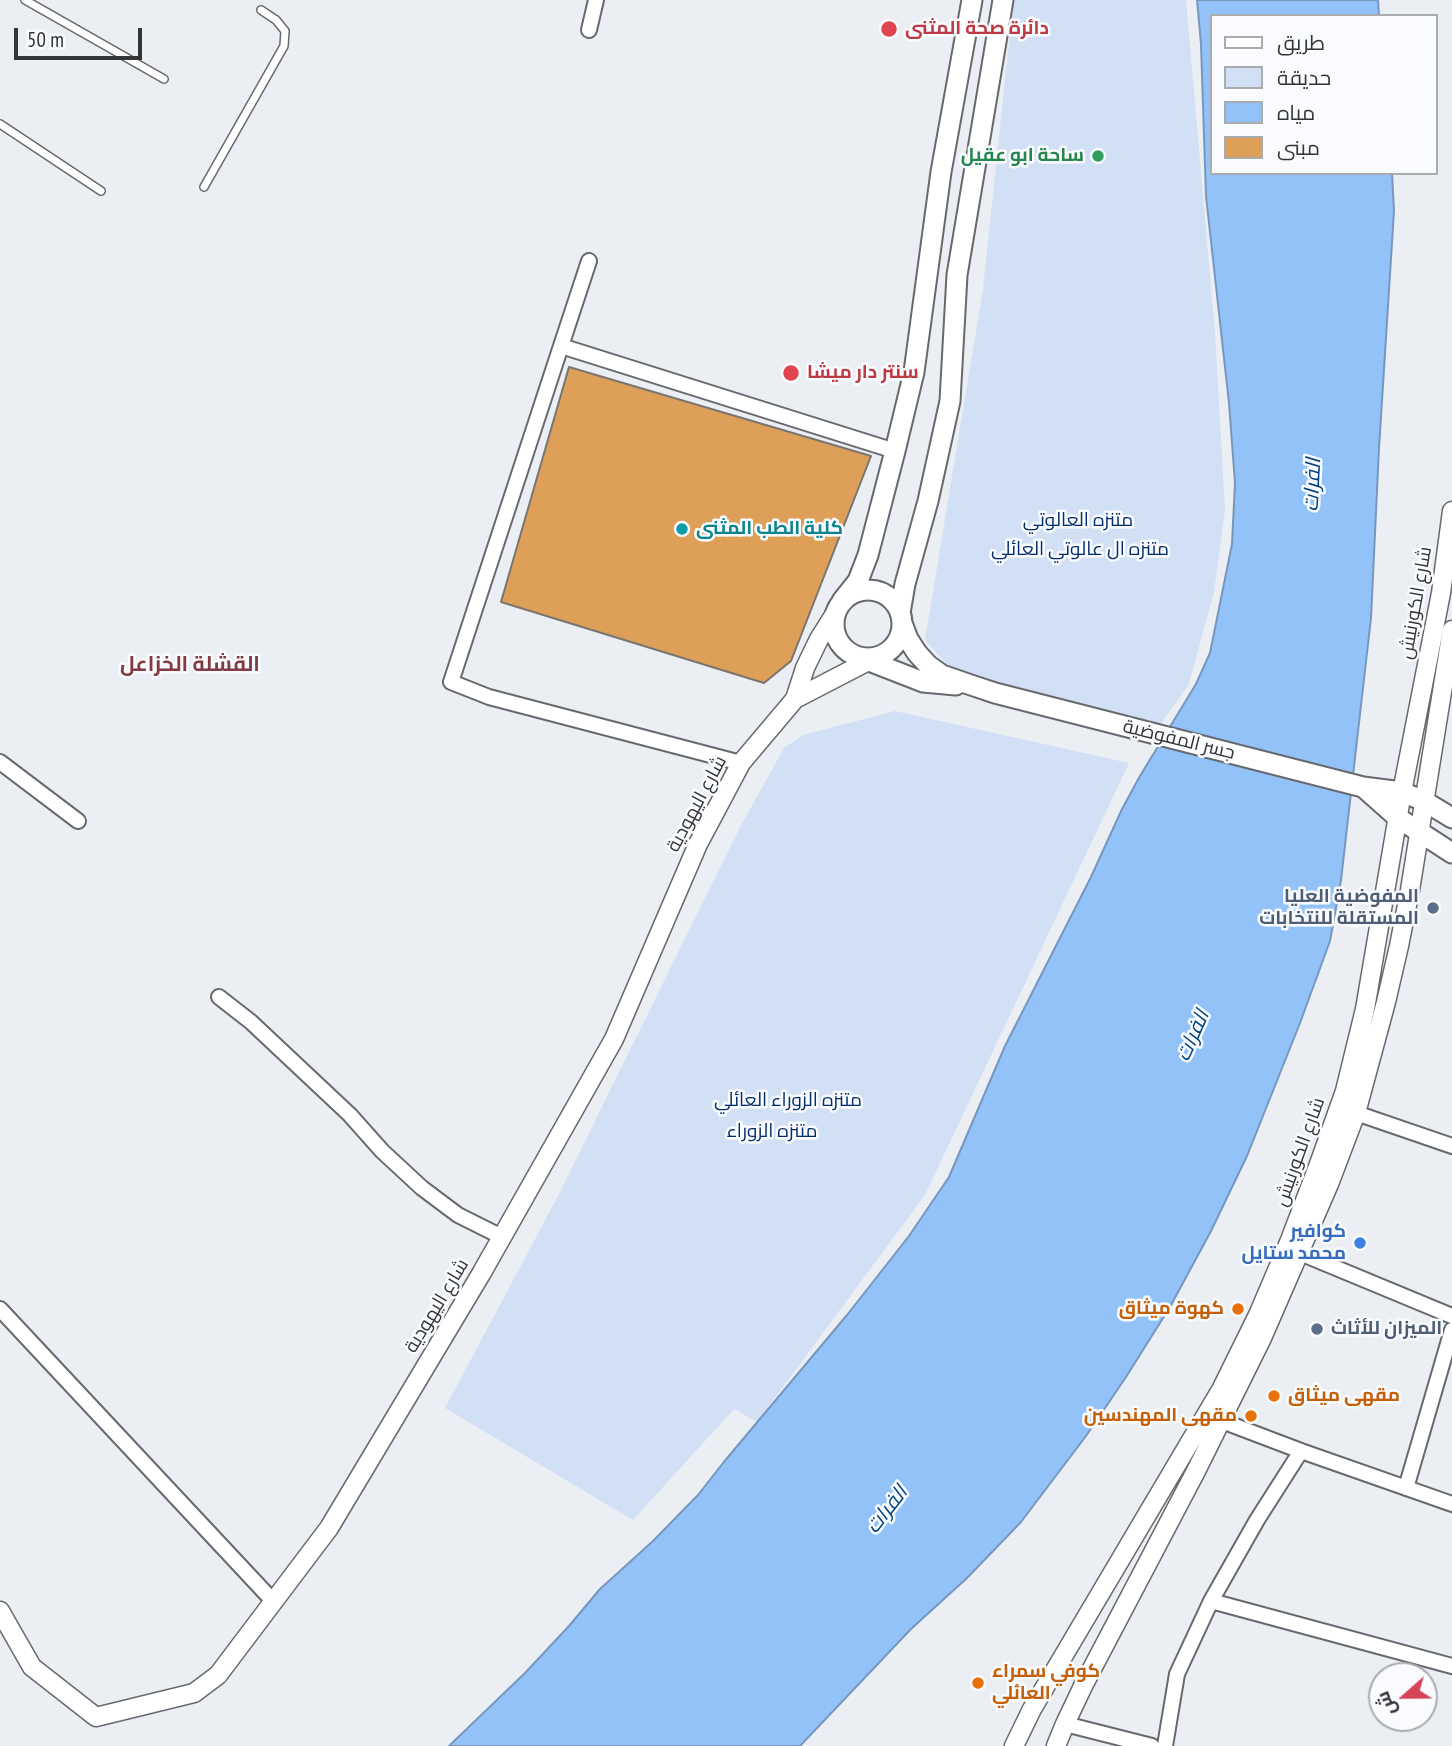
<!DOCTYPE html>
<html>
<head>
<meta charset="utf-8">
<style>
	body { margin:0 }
	#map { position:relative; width:1452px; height:1746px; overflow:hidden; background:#ebeef3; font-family:"PT Sans Narrow",Cairo,sans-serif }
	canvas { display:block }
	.legend { position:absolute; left:1210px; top:14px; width:228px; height:161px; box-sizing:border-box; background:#f9fbfe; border:2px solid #aaabae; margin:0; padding:9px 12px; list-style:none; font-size:21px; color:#333436 }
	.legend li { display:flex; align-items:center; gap:14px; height:35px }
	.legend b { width:35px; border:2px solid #aaabae }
	.north { position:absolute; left:1368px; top:1662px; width:70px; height:70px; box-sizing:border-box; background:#f9fbfe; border:2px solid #aaabae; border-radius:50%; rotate:249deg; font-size:19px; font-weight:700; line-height:28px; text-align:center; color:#333436 }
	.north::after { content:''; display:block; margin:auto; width:24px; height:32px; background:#d54458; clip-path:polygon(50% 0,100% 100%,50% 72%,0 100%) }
	.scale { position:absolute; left:14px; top:28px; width:128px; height:32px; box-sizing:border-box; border:4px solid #333436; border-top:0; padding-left:9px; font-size:21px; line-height:24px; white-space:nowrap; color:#333436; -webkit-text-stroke:5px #f9fbfe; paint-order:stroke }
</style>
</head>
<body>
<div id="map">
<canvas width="1452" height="1746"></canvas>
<ul class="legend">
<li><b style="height:9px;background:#fff"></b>طريق</li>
<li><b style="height:19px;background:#d2e0f6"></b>حديقة</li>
<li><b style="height:19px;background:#93c2f9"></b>مياه</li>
<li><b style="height:19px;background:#dea058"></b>مبنى</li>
</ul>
<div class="north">ش</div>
<div class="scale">50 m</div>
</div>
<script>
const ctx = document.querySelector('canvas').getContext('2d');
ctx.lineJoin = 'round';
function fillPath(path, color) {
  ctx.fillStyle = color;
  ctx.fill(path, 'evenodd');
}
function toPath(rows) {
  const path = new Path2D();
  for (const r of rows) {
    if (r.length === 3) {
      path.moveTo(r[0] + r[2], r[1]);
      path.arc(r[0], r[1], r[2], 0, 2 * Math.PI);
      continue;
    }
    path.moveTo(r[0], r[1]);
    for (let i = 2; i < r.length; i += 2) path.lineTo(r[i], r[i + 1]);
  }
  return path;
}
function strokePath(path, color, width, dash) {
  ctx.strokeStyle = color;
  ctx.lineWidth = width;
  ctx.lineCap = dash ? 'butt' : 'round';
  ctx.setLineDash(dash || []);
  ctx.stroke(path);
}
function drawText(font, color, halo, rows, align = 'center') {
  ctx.font = font + ' "PT Sans Narrow",Cairo,sans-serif';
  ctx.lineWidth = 5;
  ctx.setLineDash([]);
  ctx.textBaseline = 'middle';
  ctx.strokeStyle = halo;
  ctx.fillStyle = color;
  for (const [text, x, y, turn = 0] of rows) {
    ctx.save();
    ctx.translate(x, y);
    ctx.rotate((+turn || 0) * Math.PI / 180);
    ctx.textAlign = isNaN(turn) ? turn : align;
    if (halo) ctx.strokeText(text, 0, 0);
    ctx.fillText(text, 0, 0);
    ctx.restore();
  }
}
fillPath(toPath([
	[1015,0,1186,0,1215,333,1225,510,1214,592,1189,684,1160,725,958,677,925,640,983,289,1011,23],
	[895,711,1129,763,925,1195,757,1422,734,1409,633,1520,445,1408,558,1196,739,829,784,748,803,735]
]), '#d2e0f6');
const water = toPath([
	[1197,0,1378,0,1379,16,1212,16,1212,173,1392,173,1394,211,1379,448,1371,618,1341,880,1330,941,1300,1023,1247,1156,1211,1231,1170,1307,1126,1377,1086,1436,1021,1522,967,1578,911,1629,800,1746,449,1746,525,1673,569,1626,600,1589,653,1541,698,1495,723,1463,847,1315,909,1236,949,1177,1005,1046,1091,877,1122,809,1140,776,1196,684,1210,653,1232,544,1235,483,1229,403,1206,196,1201,44,1197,0]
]);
fillPath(water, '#93c2f9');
strokePath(water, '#7697be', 2);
const building = toPath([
	[569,367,871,456,791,661,764,683,501,602,569,367]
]);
fillPath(building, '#dea058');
strokePath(building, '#797571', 2);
const service = toPath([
	[25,0,164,79],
	[0,124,101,191],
	[204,187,284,46,285,31,276,20,261,10]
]);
const minor = toPath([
	[589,30,596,0],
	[561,346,589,261],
	[0,762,78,821],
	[741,763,489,697,451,682,561,346,895,451],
	[219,997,251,1022,350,1115,382,1151,422,1188,458,1215,502,1237],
	[1356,1113,1452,1146],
	[1300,1253,1452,1316],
	[0,1309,273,1601],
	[1222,1421,1301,1451,1452,1504],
	[1406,1488,1452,1330],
	[1211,1601,1452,1666],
	[1065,1724,1152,1746],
	[1165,1746,1177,1674,1211,1601,1257,1520,1301,1451]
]);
const tertiary = toPath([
	[795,699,805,668,819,639,836,612],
	[0,1611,32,1667,96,1717,194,1693,218,1675,329,1528,481,1274,614,1039,698,844,741,763,795,699,878,656],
	[1014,1746,1032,1709,1222,1388,1258,1315,1290,1240,1319,1164,1345,1091,1365,1009,1402,792,1441,593,1452,511],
	[1056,1746,1065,1724,1084,1684,1196,1471,1262,1338,1329,1184,1356,1113,1386,1002,1399,946,1410,890,1452,630]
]);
const secondary = toPath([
	[868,624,34],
	[842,601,858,581,868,555,895,451,914,372,941,172,972,0],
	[900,613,905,584,928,501,950,401,957,275,1003,0],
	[902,623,908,639,917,653,928,665,942,675,971,685,995,693,1363,787,1402,792,1424,801,1452,818],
	[864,659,923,682,956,685],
	[1363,787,1398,818,1452,853]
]);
strokePath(service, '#67696e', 10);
strokePath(minor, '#67696e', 18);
strokePath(tertiary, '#67696e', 21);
strokePath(secondary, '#67696e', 23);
strokePath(service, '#fff', 7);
strokePath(minor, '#fff', 14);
strokePath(tertiary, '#fff', 18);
strokePath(secondary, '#fff', 19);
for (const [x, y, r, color] of [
	[889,29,9,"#e0444e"],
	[1098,156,7,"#2e9e5b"],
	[791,373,9,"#e0444e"],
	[682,529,7,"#0f9aa8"],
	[1433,908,7,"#5c6f8a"],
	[1360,1243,7,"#3f7fe0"],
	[1238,1309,7,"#e8710a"],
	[1317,1329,7,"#5c6f8a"],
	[1274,1396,7,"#e8710a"],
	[1251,1416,7,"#e8710a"],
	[978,1683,7,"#e8710a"]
]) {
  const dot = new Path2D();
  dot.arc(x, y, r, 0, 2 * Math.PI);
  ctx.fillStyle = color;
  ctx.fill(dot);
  strokePath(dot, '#f9fbfe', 2.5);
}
drawText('bold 19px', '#be3a42', '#f9fbfe', [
	["دائرة صحة المثنى",905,29],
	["سنتر دار ميشا",807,373]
], 'left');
drawText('bold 19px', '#27864d', '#f9fbfe', [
	["ساحة ابو عقيل",1084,156]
], 'right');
drawText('19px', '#032d6b', '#f9fbfe', [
	["متنزه العالوتي",1078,521],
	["متنزه ال عالوتي العائلي",1080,550],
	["متنزه الزوراء العائلي",788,1101],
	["متنزه الزوراء",772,1132]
]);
drawText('bold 19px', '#0d838f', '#f9fbfe', [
	["كلية الطب المثنى",696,529]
], 'left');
drawText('19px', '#333436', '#f9fbfe', [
	["شارع الكورنيش",1416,603,-80],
	["جسر المفوضية",1179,740,14],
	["شارع اليهودية",697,804,-62],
	["شارع الكورنيش",1300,1152,-70],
	["شارع اليهودية",437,1306,-59]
]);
drawText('bold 19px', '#4e5e75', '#f9fbfe', [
	["المفوضية العليا",1419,897],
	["المستقلة للنتخابات",1419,919],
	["الميزان للأثاث",1331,1329,"left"]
], 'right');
drawText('bold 19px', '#366cbe', '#f9fbfe', [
	["كوافير",1346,1232],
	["محمد ستايل",1346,1254]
], 'right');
drawText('bold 19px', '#c56008', '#f9fbfe', [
	["كهوة ميثاق",1224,1309],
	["مقهى ميثاق",1288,1396,"left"],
	["مقهى المهندسين",1237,1416],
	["كوفي سمراء",992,1672,"left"],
	["العائلي",992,1694,"left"]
], 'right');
drawText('italic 21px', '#01447f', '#f9fbfe', [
	["الفرات",1313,485,-87],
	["الفرات",1193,1036,-66],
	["الفرات",887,1510,-52]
]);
drawText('bold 21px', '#833b41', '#f9fbfe', [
	["القشلة الخزاعل",190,665]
]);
</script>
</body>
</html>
